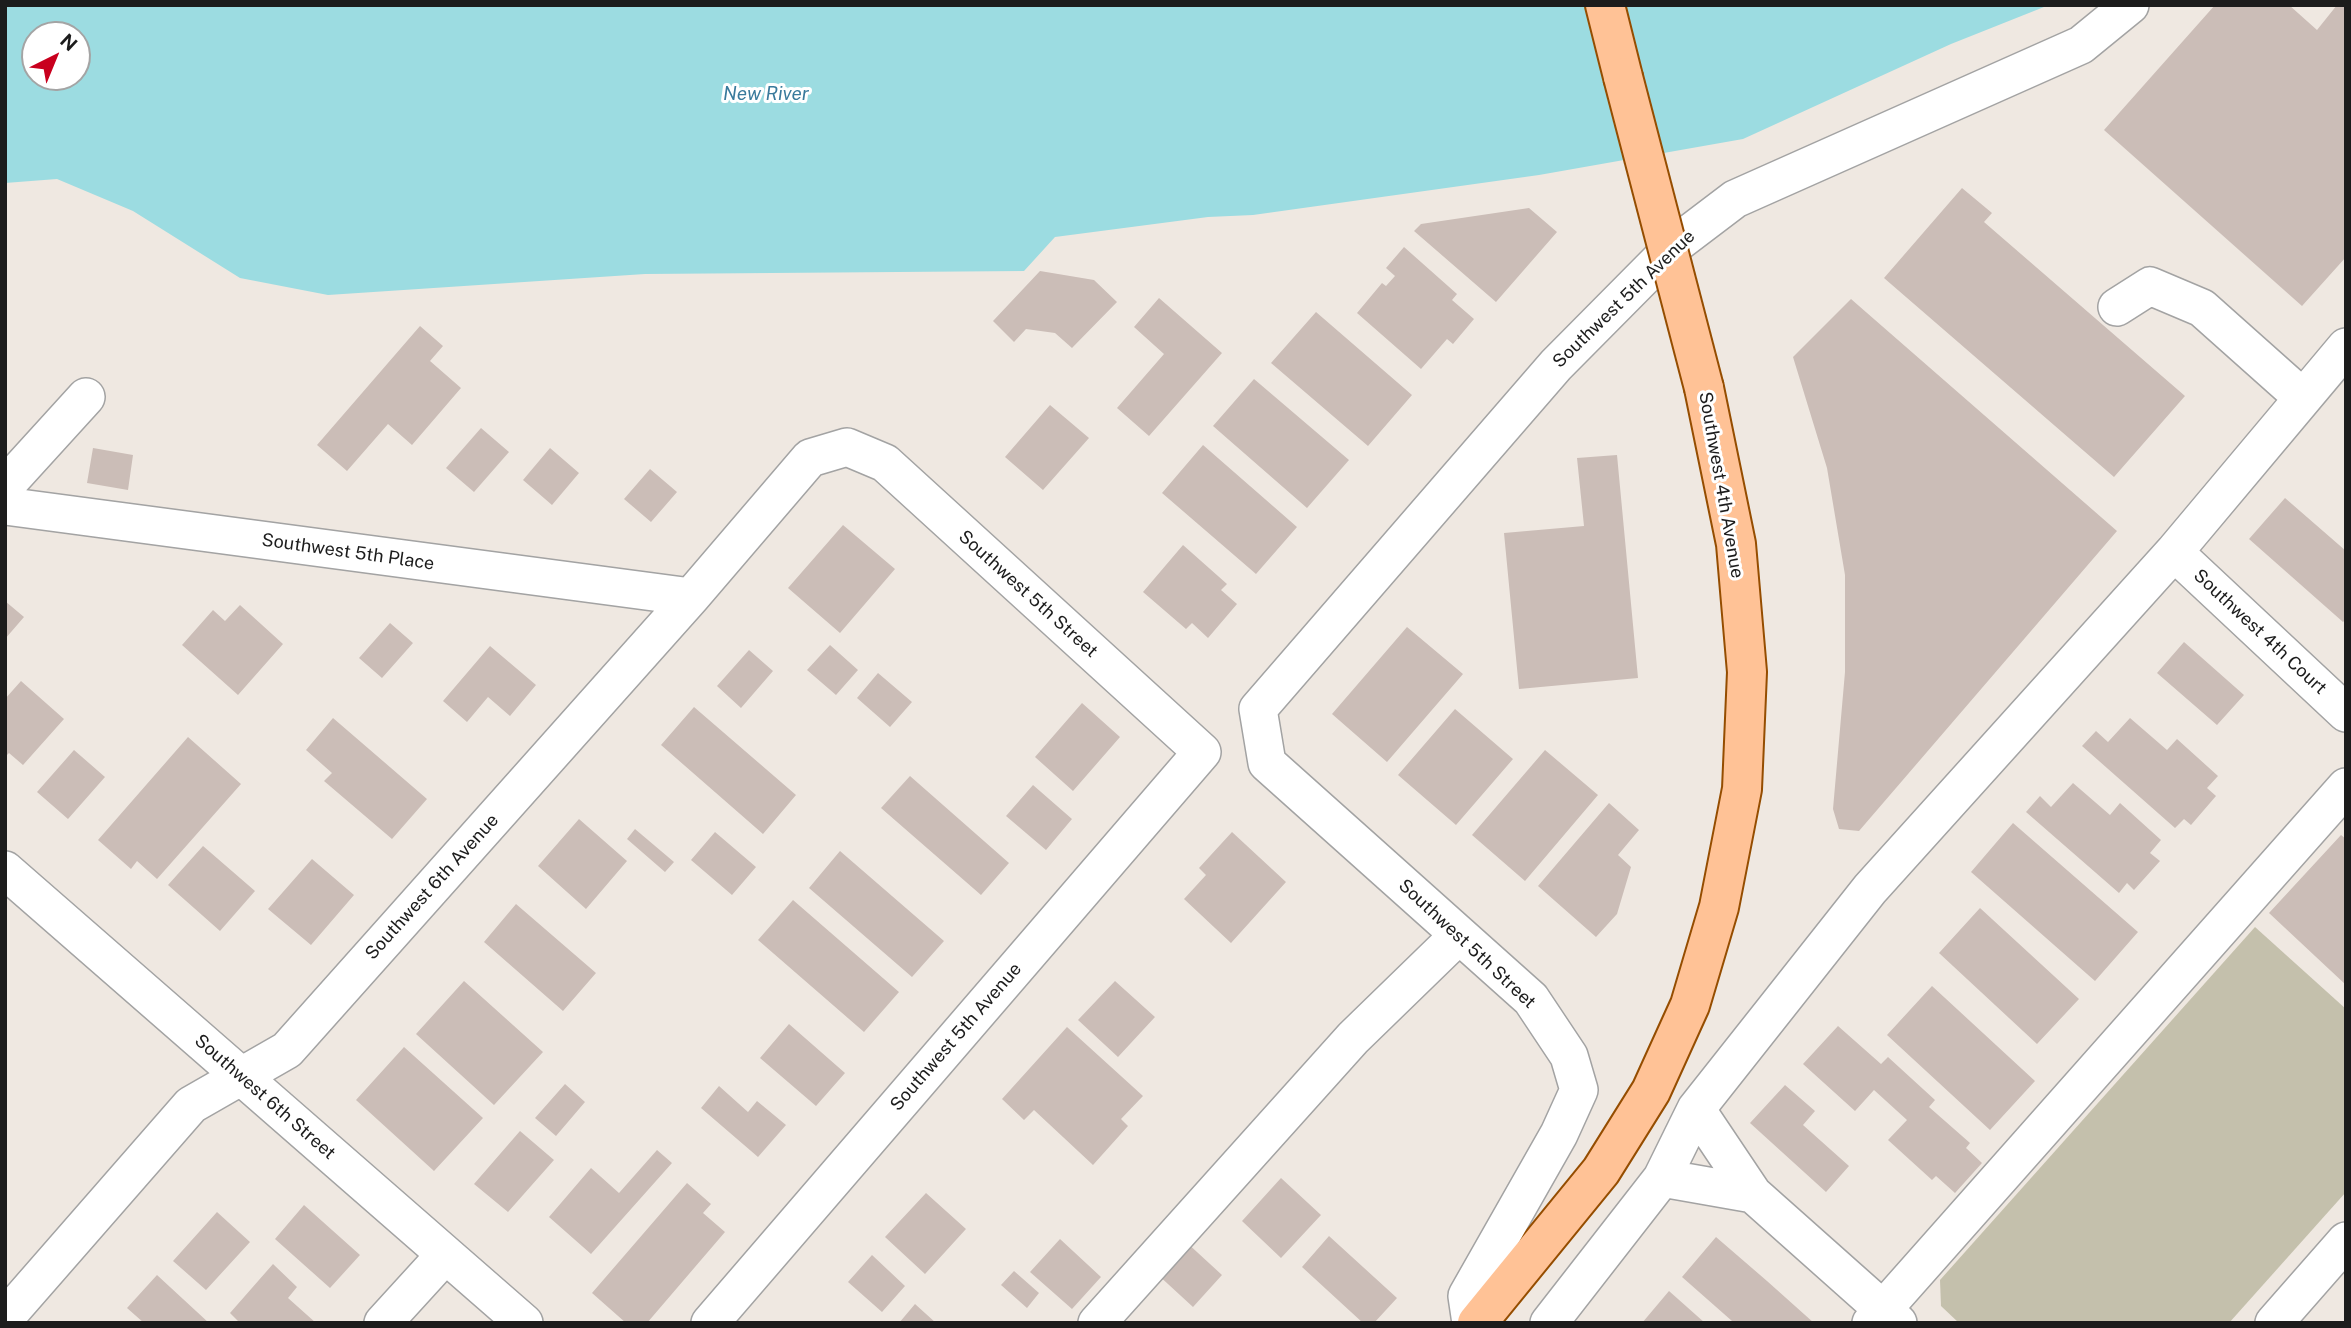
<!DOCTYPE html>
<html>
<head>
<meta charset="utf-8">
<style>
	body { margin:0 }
	#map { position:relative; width:2351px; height:1328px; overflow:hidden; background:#efe8e1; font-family:"Public Sans",sans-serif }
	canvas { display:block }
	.frame { position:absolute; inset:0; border:7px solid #1c1c1c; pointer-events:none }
	.north { position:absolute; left:21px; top:21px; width:70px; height:70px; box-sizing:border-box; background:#fff; border:2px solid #a4a4a4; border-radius:50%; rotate:43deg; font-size:19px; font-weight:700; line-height:28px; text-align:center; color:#1c1c1c }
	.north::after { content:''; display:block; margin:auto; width:24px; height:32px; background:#c9001e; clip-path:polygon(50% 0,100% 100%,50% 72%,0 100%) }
</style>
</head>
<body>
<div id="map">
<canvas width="2351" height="1328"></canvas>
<div class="frame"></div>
<div class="north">N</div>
</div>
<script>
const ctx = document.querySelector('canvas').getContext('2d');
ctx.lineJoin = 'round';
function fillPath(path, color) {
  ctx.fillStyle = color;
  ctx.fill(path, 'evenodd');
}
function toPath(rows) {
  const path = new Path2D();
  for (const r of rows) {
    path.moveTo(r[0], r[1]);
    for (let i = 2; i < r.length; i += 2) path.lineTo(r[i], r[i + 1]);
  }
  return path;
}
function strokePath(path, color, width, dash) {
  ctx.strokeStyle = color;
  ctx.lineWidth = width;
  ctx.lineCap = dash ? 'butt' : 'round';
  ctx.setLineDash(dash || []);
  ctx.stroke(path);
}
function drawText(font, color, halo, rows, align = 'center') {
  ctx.font = font + ' "Public Sans",sans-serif';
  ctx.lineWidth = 6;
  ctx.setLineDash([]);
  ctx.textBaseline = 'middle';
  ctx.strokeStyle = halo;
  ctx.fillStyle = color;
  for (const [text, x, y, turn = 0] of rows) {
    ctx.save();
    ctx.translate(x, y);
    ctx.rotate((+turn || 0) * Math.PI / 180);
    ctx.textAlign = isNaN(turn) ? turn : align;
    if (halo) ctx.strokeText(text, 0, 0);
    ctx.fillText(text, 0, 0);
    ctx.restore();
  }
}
fillPath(toPath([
	[2255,927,2346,1009,2346,1192,2229,1323,1959,1323,1941,1306,1940,1280]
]), '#c4c0ac');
fillPath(toPath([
	[5,5,2049,5,1951,44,1743,139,1539,175,1253,215,1208,217,1055,237,1024,271,645,274,328,295,240,278,133,211,57,179,5,183],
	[35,35,77,35,77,77,35,77]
]), '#9cdce1');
fillPath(toPath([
	[2215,5,2289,5,2317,30,2337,5,2346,5,2346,257,2302,306,2104,130],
	[1962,188,1992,213,1984,222,2185,396,2114,477,1884,278],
	[1529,208,1557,232,1496,302,1414,231,1421,224],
	[1404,247,1457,294,1452,300,1474,319,1453,344,1447,339,1421,369,1357,313,1382,283,1386,286,1395,276,1386,268],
	[1040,271,1094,280,1117,302,1072,348,1055,333,1026,329,1014,342,993,321],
	[1159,298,1222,353,1149,436,1117,408,1164,354,1134,327],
	[1851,299,2117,531,1859,831,1839,829,1833,809,1845,672,1845,575,1827,468,1793,357],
	[1316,312,1412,395,1368,446,1271,363],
	[420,326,443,346,430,361,461,388,412,445,388,424,347,471,317,445],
	[1254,379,1349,460,1307,508,1213,426],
	[1050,405,1089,438,1043,490,1005,457],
	[481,428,509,452,474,492,446,468],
	[1203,445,1297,527,1256,574,1162,493],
	[93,448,133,455,128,490,87,483],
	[550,448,579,473,552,505,523,480],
	[1617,455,1638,678,1519,689,1504,533,1584,526,1577,458],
	[650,469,677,492,651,522,624,499],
	[2285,498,2346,551,2346,619,2343,622,2249,539],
	[843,525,895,569,840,633,788,588],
	[1183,545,1227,584,1221,590,1237,604,1208,638,1192,623,1186,629,1143,592],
	[5,601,24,617,5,639],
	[240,605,283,644,238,695,182,645,213,610,225,621],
	[390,623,413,643,382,678,359,658],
	[1407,627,1463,674,1387,762,1332,714],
	[2184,642,2244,695,2217,725,2157,673],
	[830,645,858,670,836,695,807,670],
	[490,646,536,685,510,716,488,697,467,722,443,701],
	[749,650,773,671,741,708,717,686],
	[878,673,912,702,890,727,857,698],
	[21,681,64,719,23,765,9,753,5,757,5,699],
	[1082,703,1120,737,1073,791,1035,757],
	[694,707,796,795,763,834,661,745],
	[1455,709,1513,759,1456,825,1398,775],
	[333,718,427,799,392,839,324,781,332,773,306,750],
	[2130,718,2167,750,2177,739,2218,776,2207,788,2216,796,2191,825,2184,819,2175,828,2082,746,2096,731,2108,742],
	[188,737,241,784,157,879,137,861,131,869,98,840],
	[74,750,105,777,68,819,37,792],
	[1545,750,1598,795,1525,881,1472,835],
	[910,776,1009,863,981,895,881,808],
	[2073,783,2110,815,2120,803,2161,840,2150,853,2160,861,2134,890,2127,883,2119,893,2026,812,2040,796,2051,807],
	[1033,785,1072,819,1046,850,1006,816],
	[1609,803,1639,830,1618,855,1631,867,1617,914,1596,937,1538,886],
	[579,819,627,861,586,909,538,866],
	[2013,823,2138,932,2095,981,1971,872],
	[635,829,674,862,665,872,627,839],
	[715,832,756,867,732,895,691,860],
	[1232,832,1286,882,1231,943,1184,899,1206,875,1199,868],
	[2341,835,2346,839,2346,985,2269,913],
	[203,846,255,891,220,931,168,885],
	[840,851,944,941,912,977,809,888],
	[312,859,354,895,311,945,268,909],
	[793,900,899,992,864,1032,758,940],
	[516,904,596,973,563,1011,484,942],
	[1980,908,2079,999,2037,1044,1939,953],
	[464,981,543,1052,494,1105,416,1034],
	[1115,981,1155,1017,1118,1057,1078,1020],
	[1932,986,2035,1081,1990,1130,1887,1035],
	[789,1024,845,1073,816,1106,760,1058],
	[1838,1026,1881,1064,1888,1057,1935,1100,1929,1107,1970,1143,1966,1148,1982,1163,1955,1193,1936,1176,1932,1180,1888,1140,1907,1120,1874,1090,1855,1111,1803,1064],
	[1067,1027,1143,1096,1121,1119,1128,1126,1093,1165,1034,1110,1024,1120,1002,1099],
	[404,1047,483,1118,434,1171,356,1100],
	[565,1084,585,1102,556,1136,535,1118],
	[1785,1085,1815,1111,1803,1125,1849,1166,1826,1192,1750,1123],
	[719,1086,748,1112,757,1101,786,1125,758,1157,701,1108],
	[520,1131,554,1160,508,1212,474,1184],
	[657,1150,672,1163,591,1254,549,1217,591,1168,619,1193],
	[1281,1178,1321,1215,1281,1258,1242,1221],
	[687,1183,711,1204,703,1213,725,1232,647,1323,626,1323,592,1293],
	[926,1193,966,1229,925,1274,885,1237],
	[304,1205,360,1255,330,1288,275,1239],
	[217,1212,250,1242,206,1290,173,1261],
	[1329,1236,1397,1298,1374,1323,1363,1323,1302,1267],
	[1716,1237,1767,1281,1814,1323,1732,1321,1682,1277],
	[1060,1239,1101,1277,1072,1309,1030,1272],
	[1185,1241,1222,1275,1193,1307,1156,1273],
	[872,1255,905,1286,882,1312,848,1282],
	[273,1264,297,1287,288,1298,316,1323,240,1323,230,1313],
	[1014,1271,1039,1293,1027,1308,1001,1285],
	[157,1275,209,1323,144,1323,127,1308],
	[1669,1291,1705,1323,1642,1323],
	[915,1304,936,1323,899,1323]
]), '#cbbdb7');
const minor = toPath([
	[2117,307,2150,286,2202,308,2303,398],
	[5,486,86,397],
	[5,506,691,597],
	[2174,552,2346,713],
	[5,870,524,1323],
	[1696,1109,1753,1194,1898,1323],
	[1662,1178,1753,1194],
	[5,1318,191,1105,287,1050,691,597,810,458,847,447,885,463,1202,752,710,1323],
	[383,1323,445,1255],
	[1097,1323,1353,1038,1459,935],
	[1471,1323,1467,1296,1559,1134,1579,1090,1569,1056,1531,999,1267,763,1258,709,1556,365,1677,243,1735,199,2081,45,2130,5],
	[1549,1323,1662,1178,1696,1109,1870,889,2174,552,2346,347],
	[1871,1323,2346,787],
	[2274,1323,2346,1241]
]);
const major = toPath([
	[1605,5,1623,77],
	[1477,1323,1601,1171,1651,1091,1690,1005,1719,907,1742,789,1747,672,1736,544,1704,388]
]);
strokePath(minor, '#a3a3a3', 40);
strokePath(major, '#954d00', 42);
strokePath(minor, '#fff', 37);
strokePath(major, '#ffc296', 38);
const majorBridge = toPath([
	[1623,77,1704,388]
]);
strokePath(majorBridge, '#954d00', 42, []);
strokePath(majorBridge, '#ffc296', 38);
drawText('18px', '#1c1c1c', '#fff', [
	["Southwest 5th Avenue",1624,299,-44],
	["Southwest 4th Avenue",1721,485,80],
	["Southwest 5th Place",348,552,8],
	["Southwest 5th Street",1028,594,42],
	["Southwest 4th Court",2260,632,43],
	["Southwest 6th Avenue",432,887,-48],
	["Southwest 5th Street",1467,944,43],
	["Southwest 5th Avenue",956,1037,-49],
	["Southwest 6th Street",265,1097,41]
]);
drawText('italic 19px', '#397a9c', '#fff', [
	["New River",766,94]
]);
</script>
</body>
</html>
